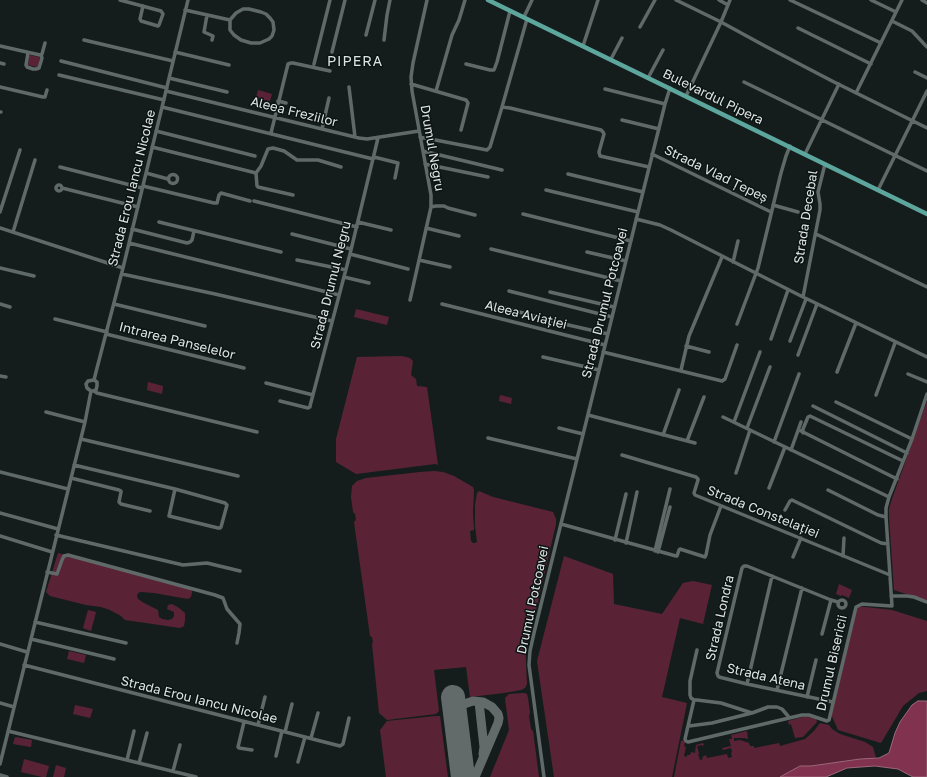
<!DOCTYPE html>
<html>
<head>
<meta charset="utf-8">
<style>
	body { margin:0 }
	canvas { display:block; background:#141d1c }
</style>
</head>
<body>
<canvas width="927" height="777"></canvas>
<script>
const ctx = document.querySelector('canvas').getContext('2d');
ctx.lineJoin = 'round';
function fillPath(path, color) {
  ctx.fillStyle = color;
  ctx.fill(path, 'evenodd');
}
function toPath(rows) {
  const path = new Path2D();
  for (const r of rows) {
    if (r.length === 3) {
      path.moveTo(r[0] + r[2], r[1]);
      path.arc(r[0], r[1], r[2], 0, 2 * Math.PI);
      continue;
    }
    path.moveTo(r[0], r[1]);
    for (let i = 2; i < r.length; i += 2) path.lineTo(r[i], r[i + 1]);
  }
  return path;
}
function strokePath(path, color, width, dash) {
  ctx.strokeStyle = color;
  ctx.lineWidth = width;
  ctx.lineCap = dash ? 'butt' : 'round';
  ctx.setLineDash(dash || []);
  ctx.stroke(path);
}
function drawText(font, color, halo, rows, align = 'center') {
  ctx.font = font + ' "Golos Text",sans-serif';
  ctx.lineWidth = 3;
  ctx.setLineDash([]);
  ctx.textBaseline = 'middle';
  ctx.strokeStyle = halo;
  ctx.fillStyle = color;
  for (const [text, x, y, turn = 0] of rows) {
    ctx.save();
    ctx.translate(x, y);
    ctx.rotate((+turn || 0) * Math.PI / 180);
    ctx.textAlign = isNaN(turn) ? turn : align;
    if (halo) ctx.strokeText(text, 0, 0);
    ctx.fillText(text, 0, 0);
    ctx.restore();
  }
}
fillPath(toPath([
	[30,55,39,57,40,58,38,66,37,67,28,65,29,56],
	[258,90,272,94,270,101,256,98],
	[356,309,389,317,387,325,354,317],
	[402,356,410,358,413,361,411,375,416,379,417,386,427,387,438,465,435,464,356,474,336,462,336,439,357,357],
	[148,382,163,386,162,394,147,390],
	[500,395,512,398,511,404,499,401],
	[927,401,927,601,894,590,889,517,889,509,892,499],
	[434,471,443,472,454,476,473,487,474,490,473,512,474,530,470,531,471,541,473,543,475,543,477,542,475,526,475,505,477,493,479,491,493,497,553,512,556,519,556,524,530,636,525,643,527,684,525,688,521,690,504,693,470,697,466,667,434,670,439,711,436,714,387,720,379,713,372,644,373,642,372,637,370,636,354,522,356,520,355,514,353,512,351,497,352,486,357,481,366,478,420,472],
	[58,553,190,589,192,591,192,593,191,597,188,599,154,593,141,592,138,593,137,596,138,599,144,603,158,610,159,617,162,619,168,620,172,619,174,616,174,612,167,609,168,605,172,604,179,608,185,613,185,620,184,626,180,628,125,620,121,616,110,610,101,607,86,605,50,596,46,592],
	[564,556,613,574,614,604,662,614,683,583,693,581,712,585,703,624,680,618,662,697,687,703,672,777,554,777,537,661],
	[839,584,852,590,849,598,842,595,841,596,836,594],
	[857,606,892,610,927,621,927,691,919,693,903,706,881,743,838,730,831,714],
	[88,610,96,612,91,631,83,628],
	[69,651,86,655,84,663,67,659],
	[524,693,527,694,528,698,530,713,529,716,531,729,533,731,539,777,490,777,509,730,505,698,509,694],
	[75,705,93,709,90,718,73,714],
	[436,716,440,716,448,777,386,777,380,730,387,721],
	[806,716,816,719,817,722,803,737,795,738,791,724,789,725,788,721],
	[820,723,829,725,832,729,840,734,865,742,873,747,876,758,860,759,811,766,800,766,780,777,674,777,681,741,684,740,685,743,684,746,686,747,684,756,687,757,687,755,690,755,691,752,695,753,696,745,703,743,704,745,702,746,702,745,697,746,699,754,698,754,700,760,703,759,702,757,706,755,707,758,727,754,728,758,732,757,731,753,732,752,731,748,723,750,722,748,731,746,729,739,732,739,731,735,747,731,748,739,744,738,734,738,734,741,740,740,749,743,750,746,754,746,754,748,779,743,780,746,805,739,814,731],
	[15,737,32,740,31,747,13,744],
	[24,759,49,766,46,777,42,777,21,772],
	[56,765,66,768,64,777,53,777]
]), '#592335');
const water = toPath([
	[918,701,927,701,927,777,913,777,898,769,875,766,847,768,826,777,780,777,800,766,811,766,860,759,879,758,889,753,895,733,900,722,912,705,918,701]
]);
fillPath(water, '#81324e');
strokePath(water, '#9d677b', 1);
strokePath(toPath([
	[479,702,484,747,483,754],
	[460,749,453,741,450,729,451,720,452,715,458,708,464,704,473,701,483,702,492,707,498,714,499,718,498,723,475,777]
]), '#636b6a', 9);
strokePath(toPath([
	[453,697,463,777]
]), '#636b6a', 24);
strokePath(toPath([
	[120,0,161,11,163,14,159,25,158,26,141,21,140,19,143,6],
	[676,0,721,22,765,46,834,82,927,128],
	[719,0,728,5],
	[790,0,881,43],
	[871,0,896,12],
	[922,0,927,3],
	[243,9,249,9,261,12,266,14,270,18,273,22,274,30,272,36,269,39,260,43,251,43,241,40,234,35,230,30,230,20,236,13,243,9],
	[185,10,230,20],
	[207,15,204,32,213,36,212,40],
	[524,17,532,0],
	[892,21,912,31,927,47],
	[640,27,655,0],
	[798,28,871,64],
	[366,35,375,0],
	[84,40,173,61],
	[384,40,387,15,390,0],
	[0,46,40,55,42,54,45,43],
	[583,46,598,0],
	[175,52,229,65],
	[332,52,345,0],
	[28,53,26,65,27,67,33,69,36,69,39,68,42,58,41,55],
	[611,59,622,38],
	[61,61,167,88],
	[0,63,4,64],
	[314,64,330,0],
	[466,64,490,70,494,70,497,62,510,11],
	[915,72,927,78],
	[59,75,164,100],
	[169,78,227,92],
	[648,78,663,50],
	[744,82,927,171],
	[411,84,466,100,468,103,461,130],
	[0,87,43,97,45,97,47,90],
	[349,87,355,137],
	[605,89,665,104],
	[166,91,359,138,367,139,419,131],
	[436,91,452,35,459,20,465,0],
	[856,93,902,0],
	[686,96,721,22,730,0],
	[278,101,286,103],
	[162,107,373,159],
	[502,107,510,108,601,130,603,132,604,134,599,152,600,156,649,167],
	[0,112,1,112],
	[622,120,659,129],
	[322,129,329,98],
	[156,131,255,156],
	[271,133,288,64,291,63,293,63,330,71],
	[420,137,487,150,490,147,502,107,527,19],
	[152,147,256,173],
	[423,151,502,170],
	[652,154,771,212],
	[805,154,839,84],
	[374,157,398,163,395,178],
	[425,164,488,177],
	[60,167,142,188],
	[146,173,168,179],
	[568,174,643,192],
	[173,179,4.5],
	[59,188,3],
	[143,186,214,203,217,203,219,195,221,193,250,201],
	[62,188,138,207],
	[546,190,638,212],
	[878,190,927,91],
	[293,195,258,187,257,186,256,173,261,166,268,149,273,148,284,151,297,160,318,160,341,167],
	[254,201,357,227],
	[773,205,798,212],
	[431,207,436,206,444,206,448,208,475,215],
	[0,212,20,150],
	[523,214,631,241],
	[636,219,660,225,671,230,803,297,927,357],
	[159,222,281,252],
	[358,222,391,230],
	[0,228,123,268],
	[426,228,459,236],
	[132,229,187,243,190,242,192,240,194,231],
	[13,232,35,160],
	[292,234,351,249],
	[816,234,927,287],
	[129,243,339,295],
	[491,249,621,281],
	[587,252,626,261],
	[350,254,408,269],
	[297,260,312,263,346,270],
	[419,260,450,267],
	[733,262,738,241],
	[0,268,34,276],
	[122,274,215,294,332,321],
	[344,277,369,283],
	[509,291,612,317],
	[550,292,614,307],
	[803,297,820,210,820,204,818,192,825,164],
	[410,300,431,207,431,195,412,91,411,77,413,63,427,0],
	[0,304,10,307],
	[114,304,205,326],
	[442,304,605,345],
	[493,305,564,324,608,334],
	[55,319,107,332],
	[737,324,758,268,781,173,786,156,790,146],
	[106,334,244,368],
	[771,339,788,290],
	[790,341,806,299],
	[686,346,709,352],
	[603,352,722,381,725,379,737,345],
	[798,355,817,304],
	[543,357,599,370],
	[681,370,689,336,722,257],
	[837,372,856,323],
	[908,374,927,382],
	[0,376,6,377],
	[94,380,96,372,123,268,188,0],
	[266,383,313,395],
	[91,391,87,388,86,384,88,381,94,380],
	[93,391,96,390,97,386,97,382,94,380],
	[94,391,97,393,257,432],
	[876,395,895,343],
	[280,401,308,408,310,407,310,406,350,254,378,138],
	[836,402,912,439],
	[813,406,907,453],
	[46,412,85,422],
	[588,415,695,443],
	[723,417,889,497],
	[734,422,760,352],
	[559,428,583,434],
	[747,428,770,367],
	[799,430,897,479],
	[803,433,803,429,808,417,810,416,903,461],
	[663,435,679,390],
	[488,438,577,459],
	[81,439,238,476],
	[687,441,704,397],
	[774,442,799,374],
	[791,450,801,422],
	[622,455,696,477,698,479,698,480,694,493,695,495,890,575],
	[74,465,175,489,225,503,227,505,221,527,220,528,218,528,169,516,175,489],
	[0,472,68,489],
	[736,473,750,430],
	[71,478,119,490,121,491,121,492,119,502,121,504,150,511],
	[769,488,785,447],
	[828,490,878,515,886,517],
	[785,510,790,501,792,500,881,543,888,544],
	[0,513,58,529],
	[561,524,676,556,677,556,679,550,680,549,705,557,706,555,710,535,721,506],
	[56,535,183,565,207,563,240,571],
	[0,536,52,552],
	[615,540,626,494],
	[626,543,637,492],
	[655,551,670,489],
	[658,552,670,507],
	[843,556,844,538],
	[793,557,801,538],
	[47,572,57,574,62,560,64,556,68,555,215,595,223,598,227,609,240,624,239,633,237,643],
	[891,596,907,596,914,597,927,602],
	[842,604,4],
	[35,622,126,643],
	[822,634,831,600],
	[31,639,114,659],
	[0,644,27,652],
	[24,665,340,746,343,744,349,718],
	[747,684,772,576],
	[777,690,802,588],
	[807,697,816,660],
	[694,700,697,700,721,703,752,713,768,707,777,707,782,709,788,716,789,718,802,715,809,715,827,721,829,720,856,607,862,604,892,606,886,517,886,508,889,497,912,439,927,394],
	[694,700,685,739,686,741,688,742,789,718],
	[694,700,691,698,690,695,690,681,697,650],
	[833,702,747,684,719,677,718,676,717,673,742,568,744,566,747,566,831,600,838,602],
	[0,703,14,707],
	[244,722,238,747,239,748,252,750],
	[258,725,265,697],
	[689,726,712,723,752,713],
	[8,731,196,777],
	[285,732,292,704],
	[311,738,318,713],
	[276,756,282,731],
	[127,760,134,731],
	[298,762,305,737],
	[139,763,147,733],
	[0,764,85,422,91,391],
	[173,771,180,745],
	[0,775,7,777],
	[544,777,529,665,530,651,534,633,638,212,665,104,670,88]
]), '#5f6967', 3.5);
strokePath(toPath([
	[488,0,927,214]
]), '#5ca69d', 4.5);
drawText('13px', '#dee4e3', '#0c1413', [
	["Bulevardul Pipera",713,97,26],
	["Aleea Freziilor",294,112,14],
	["Drumul Negru",432,148,80],
	["Strada Vlad Țepeș",716,174,26],
	["Strada Erou Iancu Nicolae",132,188,-76],
	["Strada Decebal",806,217,-81],
	["Strada Drumul Negru",331,285,-76],
	["Strada Drumul Potcoavei",605,303,-76],
	["Aleea Aviației",526,315,14],
	["Intrarea Panselelor",177,341,14],
	["Strada Constelației",763,512,22],
	["Drumul Potcoavei",533,600,-78],
	["Strada Londra",720,618,-77],
	["Drumul Bisericii",832,663,-77],
	["Strada Atena",766,677,13],
	["Strada Erou Iancu Nicolae",199,700,14]
]);
ctx.letterSpacing = '1px';
drawText('14px', '#dee4e3', '#0c1413', [
	["PIPERA",355,62]
]);
ctx.letterSpacing = '0px';
</script>
</body>
</html>
